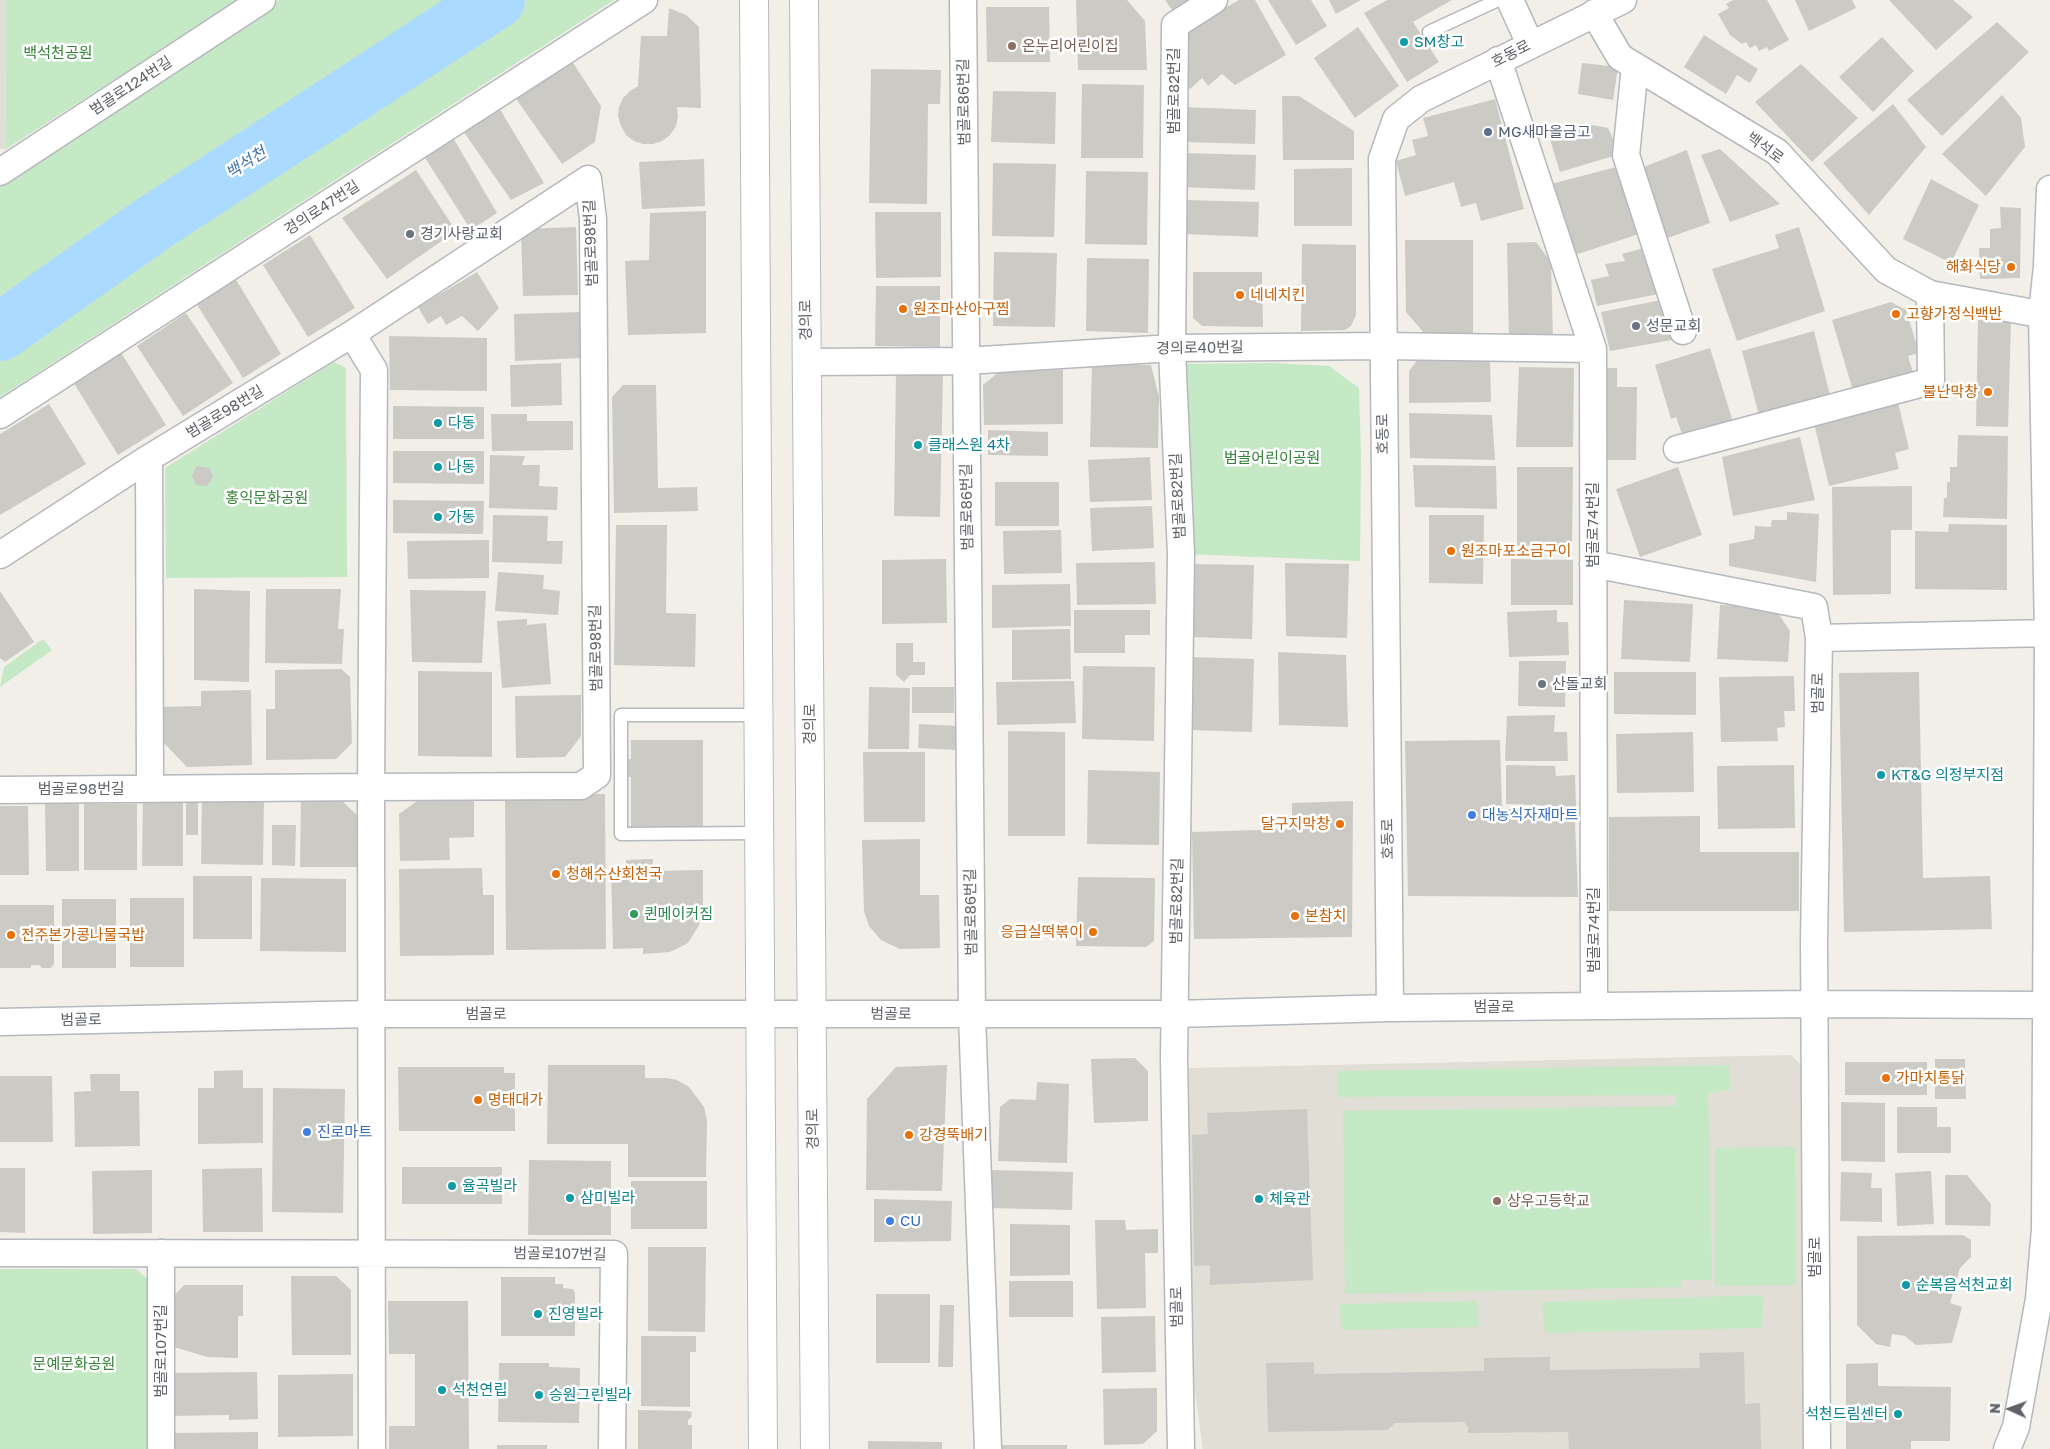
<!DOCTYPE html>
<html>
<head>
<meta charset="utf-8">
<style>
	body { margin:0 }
	#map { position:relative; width:2050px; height:1449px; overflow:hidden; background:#f1efe8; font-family:"Golos Text",sans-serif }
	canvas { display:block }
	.north { position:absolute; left:1985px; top:1384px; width:50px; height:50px; -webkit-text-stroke:4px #fff; paint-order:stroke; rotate:272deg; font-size:14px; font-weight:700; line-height:20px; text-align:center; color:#5f6368 }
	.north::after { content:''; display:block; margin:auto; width:18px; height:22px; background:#5f6368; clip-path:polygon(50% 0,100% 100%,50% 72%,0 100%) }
</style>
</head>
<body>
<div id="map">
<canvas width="2050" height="1449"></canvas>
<div class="north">N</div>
</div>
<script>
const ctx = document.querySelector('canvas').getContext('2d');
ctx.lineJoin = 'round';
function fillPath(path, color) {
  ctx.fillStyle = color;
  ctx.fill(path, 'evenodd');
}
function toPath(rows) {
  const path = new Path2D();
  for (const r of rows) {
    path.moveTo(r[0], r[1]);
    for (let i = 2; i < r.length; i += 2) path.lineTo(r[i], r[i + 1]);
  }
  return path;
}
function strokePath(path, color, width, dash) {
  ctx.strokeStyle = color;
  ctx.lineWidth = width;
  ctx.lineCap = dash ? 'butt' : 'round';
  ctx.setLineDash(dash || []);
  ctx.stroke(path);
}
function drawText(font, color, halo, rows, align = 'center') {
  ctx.font = font + ' "Golos Text","Noto Sans KR",sans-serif';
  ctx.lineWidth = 5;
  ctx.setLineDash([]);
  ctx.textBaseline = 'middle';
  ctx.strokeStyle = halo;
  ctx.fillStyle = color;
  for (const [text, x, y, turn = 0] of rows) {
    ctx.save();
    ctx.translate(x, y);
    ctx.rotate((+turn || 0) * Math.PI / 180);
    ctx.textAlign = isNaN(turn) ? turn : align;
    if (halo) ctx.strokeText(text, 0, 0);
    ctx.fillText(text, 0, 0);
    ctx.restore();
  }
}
fillPath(toPath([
	[0,0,5,0,6,149,0,149],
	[1791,1055,1808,1072,1805,1449,1203,1449,1186,1330,1189,1068]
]), '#e1ded6');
fillPath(toPath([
	[5,0,238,0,6,149],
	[279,0,614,0,0,397,0,178],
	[334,362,346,368,347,577,166,578,165,468],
	[1271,363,1329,366,1359,388,1361,455,1360,561,1186,554,1180,364],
	[43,639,52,650,0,687,4,667],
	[1729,1065,1731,1089,1708,1094,1712,1280,1681,1280,1681,1287,1345,1294,1343,1111,1676,1106,1676,1095,1338,1097,1338,1071],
	[1795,1147,1796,1285,1715,1286,1715,1148],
	[0,1269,136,1269,149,1280,148,1449,0,1449],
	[1764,1295,1762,1328,1545,1333,1542,1302],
	[1477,1301,1479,1327,1341,1330,1340,1304]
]), '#c5e8c5');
strokePath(toPath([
	[0,332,154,223,496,0]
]), '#aadaff', 58);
fillPath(toPath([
	[1076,0,1127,0,1145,21,1147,70,1078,70],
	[1165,0,1188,0,1172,10],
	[1239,0,1255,0,1286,55,1235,85,1222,74,1208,86,1202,78,1190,89,1181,79,1184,32],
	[1268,0,1311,0,1327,26,1296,45],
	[1329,0,1361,0,1336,14],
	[1387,0,1452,0,1413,22,1439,62,1407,82,1364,13],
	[1733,0,1767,0,1789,40,1769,51,1767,47,1759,51,1756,45,1750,48,1746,42,1742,44,1730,35,1718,14,1729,8,1726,4],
	[1795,0,1852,0,1856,8,1809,31],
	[1889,0,1953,0,1973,17,1936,50],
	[986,7,1049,7,1050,62,987,62],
	[669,8,686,15,699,27,701,108,677,107,678,116,676,126,670,135,662,141,653,144,643,144,634,141,626,135,621,126,618,116,619,107,623,98,630,91,638,86,641,36,667,36],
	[1997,22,2029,52,1942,136,1907,100],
	[1358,27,1399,86,1355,118,1314,58],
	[1704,35,1758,69,1750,83,1737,75,1726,94,1684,67],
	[1882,37,1914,71,1873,112,1839,77],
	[570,58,601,106,595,142,562,164,514,96],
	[1582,63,1618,67,1613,100,1578,94],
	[1801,64,1858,118,1812,162,1755,102],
	[871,69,941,70,940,104,928,104,927,204,869,203],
	[1082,84,1144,85,1143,158,1081,158],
	[993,91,1056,92,1055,144,991,142],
	[2002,95,2021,118,2025,147,1986,196,1942,154],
	[1282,96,1299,96,1354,131,1354,160,1283,160],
	[1495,99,1524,209,1481,221,1476,203,1461,207,1454,182,1405,196,1396,161,1416,155,1412,140,1428,136,1423,118],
	[1893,104,1926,147,1869,215,1823,163],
	[498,106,544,183,511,200,463,131],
	[1183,107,1256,110,1255,144,1182,142],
	[1581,123,1608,128,1620,154,1560,172,1548,133],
	[452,136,497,213,471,230,422,153],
	[1720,149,1780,204,1730,222,1701,155],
	[1687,150,1710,223,1659,241,1636,170],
	[1183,153,1256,155,1255,190,1182,187],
	[704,159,705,206,642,209,639,162],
	[993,163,1056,164,1054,237,992,236],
	[1616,167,1642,233,1575,255,1551,184],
	[1352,168,1352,226,1294,226,1294,169],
	[416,170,456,231,387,279,342,218],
	[1086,171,1148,172,1147,245,1085,244],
	[1931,179,1979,205,1951,263,1903,239],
	[1186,200,1259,202,1258,237,1185,234],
	[2000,207,2021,208,2020,278,1980,279,1979,248,1990,248,1990,229,2001,228],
	[706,211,706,333,628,335,625,261,649,260,650,213],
	[875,212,941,212,941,277,876,278],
	[576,227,578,295,523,296,521,229],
	[1799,227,1825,311,1737,341,1712,269,1779,248,1775,235],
	[310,235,355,308,308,337,263,265],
	[1405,240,1473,240,1473,334,1425,334,1406,312],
	[1536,242,1551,262,1553,339,1509,340,1507,243],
	[1302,244,1356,245,1356,315,1351,326,1345,330,1301,331],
	[1651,246,1664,293,1597,306,1591,280,1609,276,1605,264,1625,261,1622,254],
	[994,252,1057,253,1055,327,993,326],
	[1087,258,1149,259,1148,333,1086,331],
	[477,272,499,308,478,331,462,316,446,325,441,316,428,324,418,307],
	[1193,272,1262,272,1263,327,1202,326,1193,318],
	[235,278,281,354,243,378,196,303],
	[876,286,940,286,940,347,875,346],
	[1661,300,1672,340,1610,351,1601,312],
	[1891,302,1906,310,1919,353,1908,356,1914,376,1854,394,1832,320],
	[581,312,582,358,515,361,514,314],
	[186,313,233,383,183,416,137,346],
	[1978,320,2011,321,2008,427,1976,426],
	[1814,331,1830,395,1759,415,1742,351],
	[389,336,487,338,487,391,390,390],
	[1710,348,1734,425,1684,440,1676,417,1671,419,1655,365],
	[120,351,166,425,118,455,72,380],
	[1418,359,1490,359,1491,402,1409,403,1409,371],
	[561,363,562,405,511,407,510,365],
	[1092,364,1151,365,1159,397,1158,448,1090,447],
	[1519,367,1574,368,1573,447,1516,447],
	[1604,368,1617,368,1617,387,1637,387,1636,460,1604,460],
	[1063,370,1063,424,984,425,983,385,1000,371],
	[896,373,943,374,940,517,894,516],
	[623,385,656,385,658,488,697,487,698,511,614,513,612,397],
	[1897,398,1909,449,1895,453,1899,469,1829,486,1813,419],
	[49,404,86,464,0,515,0,434],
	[393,406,484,407,484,439,393,439],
	[1409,413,1492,415,1495,460,1410,458],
	[491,414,527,414,527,421,573,421,573,450,492,451],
	[988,430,1048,432,1048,456,988,455],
	[1958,435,2008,436,2007,519,1943,517,1944,498,1947,498,1947,482,1950,482,1950,467,1957,467],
	[1800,437,1815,500,1733,516,1722,457],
	[393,451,484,451,484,484,393,483],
	[490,455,525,456,522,465,540,465,539,486,558,487,557,510,489,508],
	[1150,457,1152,500,1090,502,1088,460],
	[1413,465,1496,466,1497,509,1415,507],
	[197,466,210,468,213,477,207,486,196,485,192,475],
	[1517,467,1573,467,1572,548,1517,545],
	[1678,467,1702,535,1640,557,1616,489],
	[995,482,1059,482,1059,526,995,526],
	[1912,486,1912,530,1891,530,1891,594,1833,595,1832,487],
	[393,500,484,501,483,534,393,533],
	[1152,506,1154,548,1092,551,1090,508],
	[1787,512,1819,514,1816,582,1729,566,1729,544,1754,539,1755,526,1771,527,1772,520,1787,520],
	[493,515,548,516,547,541,563,541,562,564,492,562],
	[1429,515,1484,515,1483,584,1429,583],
	[1949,524,2007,525,2007,590,1915,589,1915,531,1948,532],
	[616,525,667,525,666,613,696,614,695,667,614,665],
	[1061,530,1062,573,1004,574,1003,531],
	[489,540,489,578,408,579,407,541],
	[946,559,947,623,882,624,882,560],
	[1511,559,1573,560,1573,605,1511,605],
	[1155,562,1156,604,1077,605,1076,563],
	[1285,563,1349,564,1347,638,1286,636],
	[1190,564,1254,565,1252,639,1191,637],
	[498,572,544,575,543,589,560,591,558,615,495,611],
	[1070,584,1071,626,992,628,992,585],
	[194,589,250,591,249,682,194,680],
	[266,589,341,589,338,629,344,629,342,664,265,663],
	[410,590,486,591,482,663,412,662],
	[0,591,34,642,5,662,0,658],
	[1624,600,1693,604,1690,662,1621,659],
	[1720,605,1774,607,1790,631,1788,662,1717,659],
	[1074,610,1150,610,1150,635,1125,635,1125,653,1074,653],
	[1557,610,1557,622,1568,622,1569,655,1509,657,1507,612],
	[527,619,527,625,546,623,551,684,502,688,497,621],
	[1070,629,1071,679,1012,680,1012,630],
	[896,643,913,643,913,662,925,662,925,675,910,675,904,682,896,675],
	[1278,652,1346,655,1348,727,1279,725],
	[1190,657,1254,659,1252,732,1191,730],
	[1519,661,1566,661,1565,707,1518,706],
	[1083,666,1155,667,1154,741,1082,739],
	[341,669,350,677,352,743,336,759,266,760,266,709,275,709,275,670],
	[418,671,492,672,492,757,418,756],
	[1614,672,1696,672,1696,715,1614,714],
	[1919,672,1923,878,1990,876,1992,929,1844,932,1839,673],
	[1794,676,1795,711,1784,711,1785,727,1777,728,1778,741,1721,742,1719,677],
	[1074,681,1076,723,997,725,996,682],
	[869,687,910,688,909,749,868,749],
	[912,687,954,687,954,713,912,713],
	[251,690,252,765,187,767,160,739,160,707,201,706,201,691],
	[581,695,581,736,565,757,516,758,515,696],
	[1555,715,1554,732,1567,732,1568,761,1505,761,1507,716],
	[919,724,959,726,958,750,918,748],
	[1008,731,1065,732,1065,836,1008,836],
	[1693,732,1694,792,1617,793,1616,734],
	[631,740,703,740,703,827,631,827,631,777,615,776,615,759,631,759],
	[1500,740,1502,809,1538,809,1539,821,1575,822,1578,897,1408,896,1405,741],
	[863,752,925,752,925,822,864,822],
	[1506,765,1555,766,1556,776,1575,775,1576,807,1506,804],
	[1794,765,1795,828,1718,829,1717,766],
	[1088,770,1160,772,1159,845,1087,844],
	[605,794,606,949,506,950,505,795],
	[474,795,474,837,449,838,450,860,400,861,399,814,424,796],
	[143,798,183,799,183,866,142,866],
	[301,798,339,798,357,815,357,867,300,867],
	[202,800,264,800,263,865,201,864],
	[1353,801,1352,937,1194,939,1192,832,1292,829,1292,803],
	[45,802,79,802,79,871,46,871],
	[186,802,198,802,198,835,186,835],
	[84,804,137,804,137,870,84,870],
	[0,806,28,806,29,875,0,875],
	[1700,816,1700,852,1799,852,1799,911,1609,911,1609,817],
	[272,825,296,825,295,866,272,865],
	[920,839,920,895,939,895,940,948,900,949,881,940,869,926,864,911,862,840],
	[653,859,653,871,703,870,703,904,699,925,688,943,670,952,643,954,643,948,613,949,611,869,626,869,626,860],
	[482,868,483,895,494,895,494,955,400,956,399,869],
	[193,876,252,876,252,939,193,939],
	[1078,877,1155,878,1154,941,1146,947,1076,946],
	[261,878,346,879,346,952,260,951],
	[130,898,184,898,184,967,130,967],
	[62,899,116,899,116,968,62,968],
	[0,905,54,905,54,964,51,968,42,968,39,965,31,965,31,968,0,968],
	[1135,1058,1148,1071,1148,1121,1094,1123,1091,1059],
	[1935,1059,1965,1059,1966,1099,1935,1099],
	[1845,1062,1927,1062,1927,1095,1845,1095],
	[548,1065,645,1065,645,1078,667,1078,677,1080,689,1087,704,1107,707,1120,706,1177,628,1177,628,1144,547,1144],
	[947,1065,942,1191,866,1190,867,1099,896,1067],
	[398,1067,504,1067,504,1073,515,1073,515,1131,399,1131],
	[243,1070,243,1088,263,1088,263,1143,198,1144,198,1088,214,1088,214,1071],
	[90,1074,120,1074,120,1091,139,1091,140,1146,75,1147,74,1092,91,1091],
	[0,1076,52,1076,53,1142,0,1142],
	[1037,1082,1069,1084,1067,1163,998,1161,1000,1107,1010,1099,1036,1100],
	[273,1088,345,1089,343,1213,272,1212],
	[1841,1102,1885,1103,1885,1162,1841,1161],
	[1897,1107,1937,1107,1937,1127,1951,1127,1951,1153,1897,1153],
	[1307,1109,1313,1280,1210,1285,1210,1265,1194,1266,1192,1135,1208,1134,1207,1113],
	[529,1160,611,1161,611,1235,528,1235],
	[402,1167,502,1167,502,1204,402,1204],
	[0,1168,25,1168,25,1233,0,1232],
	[262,1168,263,1232,203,1232,202,1169],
	[152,1170,152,1233,93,1234,92,1171],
	[990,1170,1073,1172,1072,1210,989,1208],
	[1931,1171,1934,1224,1897,1226,1895,1173],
	[1841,1172,1872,1173,1871,1188,1882,1188,1882,1222,1840,1221],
	[1945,1175,1967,1175,1991,1204,1990,1226,1945,1225],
	[631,1181,707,1181,707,1229,631,1229],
	[874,1199,952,1201,951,1241,874,1242],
	[1095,1220,1125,1220,1126,1230,1158,1229,1158,1253,1145,1253,1146,1308,1097,1309],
	[1010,1224,1070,1225,1070,1275,1010,1276],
	[1963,1235,1971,1240,1971,1257,1960,1268,1950,1303,1962,1307,1952,1343,1916,1345,1905,1336,1892,1334,1890,1347,1876,1344,1857,1325,1857,1236],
	[648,1247,706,1247,705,1332,648,1331],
	[291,1276,336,1276,351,1290,351,1355,292,1355],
	[501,1277,555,1277,555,1284,563,1284,563,1288,573,1289,575,1293,575,1336,501,1336],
	[1009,1281,1073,1281,1073,1317,1009,1317],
	[184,1285,243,1285,243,1316,238,1316,238,1358,207,1357,171,1346,172,1298],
	[876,1294,930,1294,930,1363,876,1363],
	[388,1301,468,1301,469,1449,389,1449,389,1426,415,1426,415,1354,389,1354],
	[940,1305,954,1305,953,1367,938,1367],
	[1155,1316,1156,1372,1102,1373,1101,1317],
	[641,1336,696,1336,696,1352,690,1352,690,1407,641,1406],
	[1744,1352,1745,1404,1760,1403,1761,1449,1569,1449,1568,1432,1468,1433,1468,1427,1464,1422,1395,1423,1387,1430,1268,1432,1266,1363,1314,1362,1314,1374,1484,1371,1484,1358,1550,1357,1550,1370,1700,1368,1699,1353],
	[499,1363,549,1363,549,1367,580,1368,579,1423,498,1422],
	[1878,1363,1878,1386,1951,1387,1950,1441,1911,1441,1911,1449,1846,1449,1846,1364],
	[257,1372,258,1419,229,1420,229,1415,171,1416,171,1373],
	[353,1374,353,1436,278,1437,278,1375],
	[1157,1388,1157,1431,1143,1444,1104,1445,1103,1389],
	[638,1410,688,1411,692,1412,691,1418,688,1420,688,1425,692,1425,692,1449,638,1449],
	[258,1432,258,1449,171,1449,171,1433],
	[868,1441,942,1442,942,1449,868,1449],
	[497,1445,547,1445,547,1449,497,1449],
	[1000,1445,1067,1445,1067,1449,1000,1449]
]), '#cccac5');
const lane = toPath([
	[1429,32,1498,0],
	[758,715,621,715,621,834,759,833]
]);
const street = toPath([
	[963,0,972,1015,988,1449],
	[1510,0,1530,44],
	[1594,13,1620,57,1777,152,1886,270,1930,294,2050,316],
	[1498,60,1593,349,1594,1006],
	[1635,66,1626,155,1683,331],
	[0,172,262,0],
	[807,362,966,361,1172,348,1382,346,1593,349],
	[0,415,644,0],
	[1677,449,1931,381,1930,294],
	[149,458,150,789],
	[0,555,149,458,352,334,588,179,593,219,597,775,581,786,371,787,372,1449],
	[1593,564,1814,607,1819,638,1814,941,1817,1449],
	[1819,638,2048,633],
	[0,790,371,787,374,370,352,334],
	[1390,1008,1382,159,1396,119,1421,99,1623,0],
	[0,1022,370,1014,1175,1014,1390,1008,1814,1004,2050,1005],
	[0,1253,614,1254,612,1449],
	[161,1253,161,1449],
	[1181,1449,1174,1058,1181,554,1172,350,1175,25,1214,0],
	[2007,1449,2016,1427,2039,1299,2045,1229,2048,633,2042,314,2047,266,2050,189]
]);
const secondary = toPath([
	[754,0,763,1449],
	[804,0,815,1449]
]);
strokePath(lane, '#b5b8bc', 15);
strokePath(street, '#b5b8bc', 29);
strokePath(secondary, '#b6babf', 30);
strokePath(lane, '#fff', 12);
strokePath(street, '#fff', 26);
strokePath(secondary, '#fff', 28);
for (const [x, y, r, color] of [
	[1404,42,5,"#0f9aa8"],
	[1012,46,5,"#8d6e63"],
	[1488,132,5,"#5c6f8a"],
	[410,234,5,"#6b7280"],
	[2011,267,5,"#e8710a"],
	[1240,295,5,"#e8710a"],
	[903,309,5,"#e8710a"],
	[1896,314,5,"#e8710a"],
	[1636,326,5,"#6b7280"],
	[1988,392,5,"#e8710a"],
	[438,423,5,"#0f9aa8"],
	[918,445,5,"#0f9aa8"],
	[438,467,5,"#0f9aa8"],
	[438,517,5,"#0f9aa8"],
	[1451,551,5,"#e8710a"],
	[1542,684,5,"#6b7280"],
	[1881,775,5,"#0f9aa8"],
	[1472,815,5,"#3f7fe0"],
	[1340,824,5,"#e8710a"],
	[556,874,5,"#e8710a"],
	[634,914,5,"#2e9e5b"],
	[1295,916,5,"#e8710a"],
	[1093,932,5,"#e8710a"],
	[11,935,5,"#e8710a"],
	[1886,1078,5,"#e8710a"],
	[478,1100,5,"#e8710a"],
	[307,1132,5,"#3f7fe0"],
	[909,1135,5,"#e8710a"],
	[452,1186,5,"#0f9aa8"],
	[570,1198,5,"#0f9aa8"],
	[1259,1199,5,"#0f9aa8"],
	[1497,1201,5,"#8d6e63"],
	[890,1221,5,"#3f7fe0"],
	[1906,1285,5,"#0f9aa8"],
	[538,1314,5,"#0f9aa8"],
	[442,1390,5,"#0f9aa8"],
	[539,1395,5,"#0f9aa8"],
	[1898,1414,5,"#0f9aa8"]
]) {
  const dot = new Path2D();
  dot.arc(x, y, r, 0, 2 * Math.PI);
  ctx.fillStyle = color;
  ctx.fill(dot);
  strokePath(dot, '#fff', 2);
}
drawText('15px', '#0d838f', '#fff', [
	["SM창고",1414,42],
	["다동",448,423],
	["클래스원 4차",928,445],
	["나동",448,467],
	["가동",448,517],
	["KT&G 의정부지점",1891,775],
	["율곡빌라",462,1186],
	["삼미빌라",580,1198],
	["체육관",1269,1199],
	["순복음석천교회",1916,1285],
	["진영빌라",548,1314],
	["석천연립",452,1390],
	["승원그린빌라",549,1395],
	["석천드림센터",1888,1414,"right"]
], 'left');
drawText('15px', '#785e54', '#fff', [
	["온누리어린이집",1022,46],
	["상우고등학교",1507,1201]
], 'left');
drawText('15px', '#348238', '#fff', [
	["백석천공원",58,53],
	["범골어린이공원",1272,458],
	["홍익문화공원",267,498],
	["문예문화공원",74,1364]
]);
drawText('15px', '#5f6368', '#fff', [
	["호동로",1511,54,-27],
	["범골로124번길",131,86,-33],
	["범골로82번길",1174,91,-90],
	["범골로86번길",964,102,-91],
	["백석로",1765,148,36],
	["경의로47번길",322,208,-33],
	["범골로98번길",591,243,-92],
	["경의로",806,320,-91],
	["경의로40번길",1200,348,-1],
	["범골로98번길",225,412,-31],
	["호동로",1383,434,-91],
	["범골로82번길",1178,496,-93],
	["범골로86번길",967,507,-91],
	["범골로74번길",1593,525,-90],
	["범골로98번길",596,648,-91],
	["범골로",1818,693,-89],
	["경의로",810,724,-90],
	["범골로98번길",81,789],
	["호동로",1388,839,-91],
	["범골로82번길",1177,901,-89],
	["범골로86번길",971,912,-91],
	["범골로74번길",1594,930,-90],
	["범골로",1494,1007],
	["범골로",486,1014],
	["범골로",891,1014,1],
	["범골로",81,1020,-1],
	["경의로",813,1129,-91],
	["범골로107번길",560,1254,1],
	["범골로",1815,1257,-90],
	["범골로",1177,1307,-91],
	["범골로107번길",161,1351,-90]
]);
drawText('15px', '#4e5e75', '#fff', [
	["MG새마을금고",1498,132]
], 'left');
drawText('15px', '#5b616d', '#fff', [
	["경기사랑교회",420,234],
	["성문교회",1646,326],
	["산돌교회",1552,684]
], 'left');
drawText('15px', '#c56008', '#fff', [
	["해화식당",2001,267,"right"],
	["네네치킨",1250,295],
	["원조마산아구찜",913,309],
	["고향가정식백반",1906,314],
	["불난막창",1978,392,"right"],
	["원조마포소금구이",1461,551],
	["달구지막창",1330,824,"right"],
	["청해수산회천국",566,874],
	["본참치",1305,916],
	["응급실떡볶이",1083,932,"right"],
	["전주본가콩나물국밥",21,935],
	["가마치통닭",1896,1078],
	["명태대가",488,1100],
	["강경뚝배기",919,1135]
], 'left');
drawText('15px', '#366cbe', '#fff', [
	["대농식자재마트",1482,815],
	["진로마트",317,1132],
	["CU",900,1221]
], 'left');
drawText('15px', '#27864d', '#fff', [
	["퀸메이커짐",644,914]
], 'left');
drawText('italic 16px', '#4174aa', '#fff', [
	["백석천",246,163,-33]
]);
</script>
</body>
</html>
